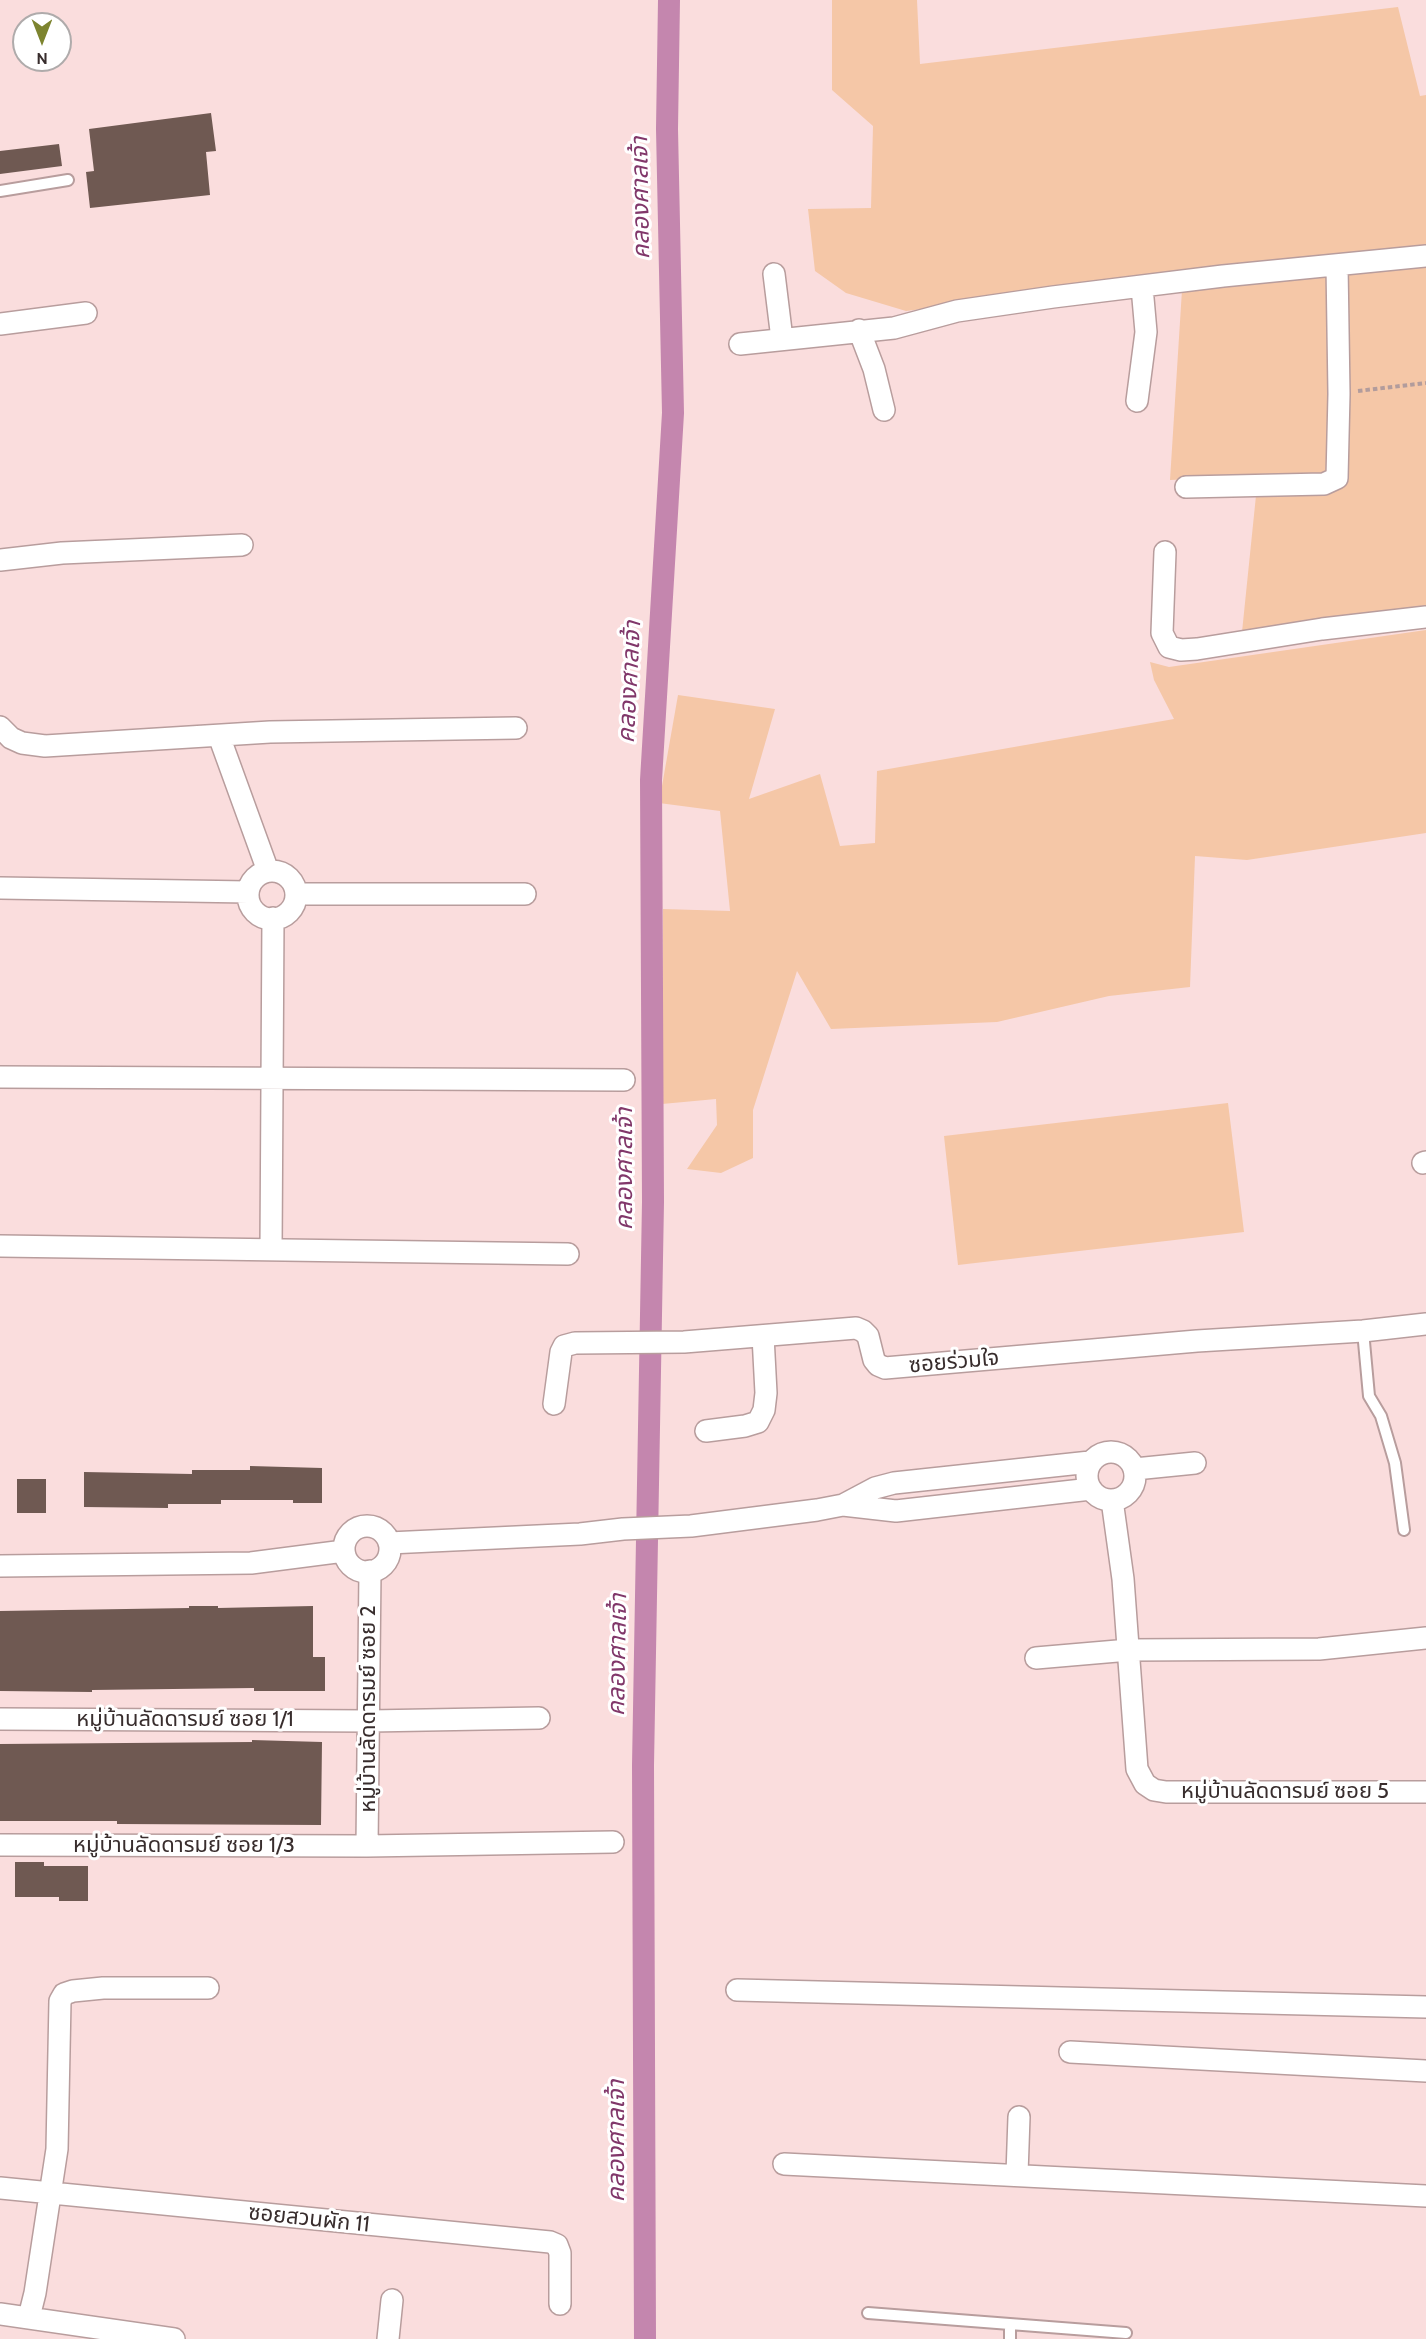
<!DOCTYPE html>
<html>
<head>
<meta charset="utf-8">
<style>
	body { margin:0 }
	#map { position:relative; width:1426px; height:2339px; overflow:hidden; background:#fadddd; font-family:Cabin,sans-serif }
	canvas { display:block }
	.north { position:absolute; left:12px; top:12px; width:60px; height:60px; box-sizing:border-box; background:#fff; border:2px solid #afabab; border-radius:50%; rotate:180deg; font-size:16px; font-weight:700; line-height:24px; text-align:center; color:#382d2d }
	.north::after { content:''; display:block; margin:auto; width:21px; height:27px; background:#7d842f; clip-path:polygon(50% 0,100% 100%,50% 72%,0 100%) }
</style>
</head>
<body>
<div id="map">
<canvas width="1426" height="2339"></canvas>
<div class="north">N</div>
</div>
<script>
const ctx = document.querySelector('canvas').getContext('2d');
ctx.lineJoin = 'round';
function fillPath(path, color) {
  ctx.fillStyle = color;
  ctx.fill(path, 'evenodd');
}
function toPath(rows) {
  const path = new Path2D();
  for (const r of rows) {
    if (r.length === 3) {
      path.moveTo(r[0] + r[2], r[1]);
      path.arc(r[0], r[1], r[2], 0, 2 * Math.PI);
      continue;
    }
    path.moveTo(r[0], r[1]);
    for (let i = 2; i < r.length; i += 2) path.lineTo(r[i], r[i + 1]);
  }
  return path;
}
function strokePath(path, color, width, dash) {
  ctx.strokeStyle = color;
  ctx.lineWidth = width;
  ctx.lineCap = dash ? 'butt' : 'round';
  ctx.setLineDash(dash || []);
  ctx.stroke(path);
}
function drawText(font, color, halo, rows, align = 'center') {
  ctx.font = font + ' Cabin,"Noto Sans Thai",sans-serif';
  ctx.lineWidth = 6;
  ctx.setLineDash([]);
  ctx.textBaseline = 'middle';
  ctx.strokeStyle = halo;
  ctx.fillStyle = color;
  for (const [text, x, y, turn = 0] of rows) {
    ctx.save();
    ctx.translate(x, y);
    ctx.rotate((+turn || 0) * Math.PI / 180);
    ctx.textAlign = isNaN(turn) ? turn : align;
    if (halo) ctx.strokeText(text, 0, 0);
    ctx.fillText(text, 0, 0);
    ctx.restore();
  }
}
fillPath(toPath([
	[832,0,917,0,920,64,1398,7,1420,96,1426,95,1426,246,906,311,846,293,815,271,808,209,871,208,873,126,832,90],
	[1426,263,1426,608,1242,632,1258,476,1170,480,1182,290],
	[1426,630,1426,833,1247,860,1195,856,1190,987,1109,996,997,1022,831,1029,797,971,753,1110,753,1158,721,1173,687,1169,717,1125,716,1099,662,1104,663,909,730,911,720,811,659,803,678,695,775,709,749,799,820,774,840,846,875,843,877,771,1174,719,1154,680,1150,662,1169,667],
	[1228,1103,1244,1232,958,1265,944,1136]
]), '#f5c7a7');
strokePath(toPath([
	[645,2339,643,1765,653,1202,651,780,673,413,667,129,669,0]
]), '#c486ae', 22);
fillPath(toPath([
	[211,113,216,151,206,152,210,195,90,208,86,172,94,171,89,129],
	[59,144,62,166,0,174,0,151],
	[250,1466,322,1468,322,1503,293,1503,293,1500,221,1500,221,1504,168,1504,168,1508,84,1507,84,1472,192,1474,192,1470,250,1470],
	[17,1479,46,1479,46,1513,17,1513],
	[189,1606,218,1606,218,1608,313,1606,313,1657,325,1657,325,1691,254,1691,254,1688,92,1690,92,1692,0,1691,0,1611,189,1608],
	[252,1740,322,1742,321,1825,117,1824,117,1821,0,1821,0,1744,252,1742],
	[15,1862,44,1862,44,1866,88,1866,88,1901,59,1901,59,1897,15,1897]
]), '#6f5952');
const lane = toPath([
	[0,191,68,180],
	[1363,1331,1369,1396,1381,1416,1395,1463,1404,1530],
	[868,2313,1126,2333],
	[1010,2339,1010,2325]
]);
const street = toPath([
	[774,274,782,339],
	[0,324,86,313],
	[859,330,874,369,884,410],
	[740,344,894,328,957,311,1053,297,1223,276,1426,256],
	[1137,401,1146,332,1142,287],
	[1186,487,1324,484,1337,478,1339,394,1337,265],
	[1165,552,1162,633,1169,647,1181,650,1197,649,1322,629,1426,617],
	[0,560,62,553,242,545],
	[0,727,11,738,22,743,45,746,270,732,516,728],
	[219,736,268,871],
	[272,895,24],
	[0,888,248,892],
	[296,894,525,894],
	[0,1077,624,1080],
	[1423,1163,1426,1162],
	[0,1246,568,1254],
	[271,1249,273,918],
	[554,1404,561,1352,564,1346,575,1343,684,1342,856,1328,863,1331,868,1336,874,1360,878,1365,885,1368,1197,1341,1363,1331,1426,1324],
	[706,1431,745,1426,758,1422,764,1410,766,1393,763,1336],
	[1111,1476,24],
	[1135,1469,1195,1463],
	[1112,1500,1123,1579,1137,1769,1145,1784,1154,1790,1166,1792,1426,1792],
	[843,1505,896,1511,1091,1489],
	[367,1549,23],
	[389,1543,580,1534,623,1529,691,1526,817,1510,843,1505,875,1488,894,1483,1090,1462],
	[0,1566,251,1563,344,1551],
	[1036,1658,1129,1650,1319,1649,1426,1638],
	[0,1719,370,1721,539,1718],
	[0,1845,367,1846,613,1842],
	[367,1846,370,1571],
	[737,1990,1426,2007],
	[1070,2052,1426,2071],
	[784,2164,1426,2196],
	[1017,2174,1019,2117],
	[0,2188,550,2242,557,2245,560,2253,560,2304],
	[0,2314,174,2339],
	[29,2317,35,2293,57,2149,60,2001,64,1994,73,1991,103,1988,208,1988],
	[388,2339,392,2300]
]);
strokePath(lane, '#b89d9d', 14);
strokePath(street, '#b89d9d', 24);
strokePath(toPath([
	[1358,391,1426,383]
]), '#b29c9c', 4, [4.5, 3]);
strokePath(lane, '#fff', 10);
strokePath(street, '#fff', 21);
drawText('22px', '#382d2d', '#fff', [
	["ซอยร่วมใจ",954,1362,-5],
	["หมู่บ้านลัดดารมย์ ซอย 2",369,1709,-90],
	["หมู่บ้านลัดดารมย์ ซอย 1/1",185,1720],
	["หมู่บ้านลัดดารมย์ ซอย 5",1285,1792],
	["หมู่บ้านลัดดารมย์ ซอย 1/3",184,1846],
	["ซอยสวนผัก 11",309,2219,6]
]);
drawText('italic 24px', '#81376a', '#fff', [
	["คลองศาลเจ้า",641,198,-91],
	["คลองศาลเจ้า",630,682,-87],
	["คลองศาลเจ้า",625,1169,-90],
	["คลองศาลเจ้า",618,1655,-89],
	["คลองศาลเจ้า",617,2141,-90]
]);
</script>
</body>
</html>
